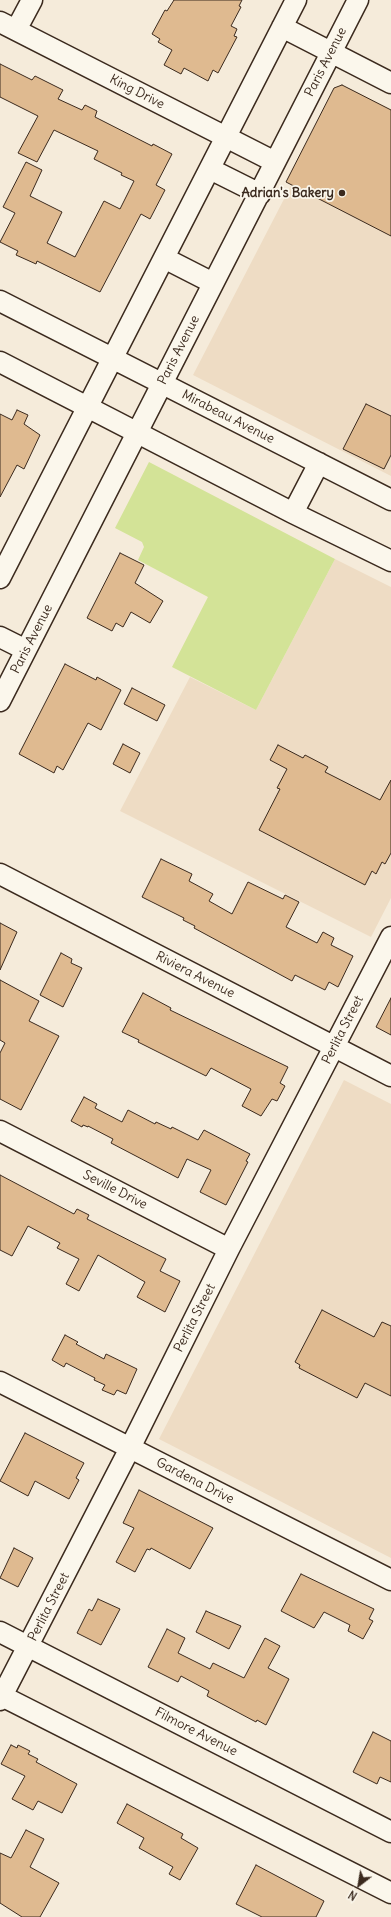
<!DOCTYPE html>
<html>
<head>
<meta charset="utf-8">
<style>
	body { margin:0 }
	#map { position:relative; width:391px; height:1917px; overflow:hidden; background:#f5ebda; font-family:Delius,sans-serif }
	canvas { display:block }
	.north { position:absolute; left:339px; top:1865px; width:40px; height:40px; -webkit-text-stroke:3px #fbf7ec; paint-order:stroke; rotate:211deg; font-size:11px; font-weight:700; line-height:16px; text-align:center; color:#3b2a1e }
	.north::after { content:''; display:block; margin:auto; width:14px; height:18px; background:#3b2a1e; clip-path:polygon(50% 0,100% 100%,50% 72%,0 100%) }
</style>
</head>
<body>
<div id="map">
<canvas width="391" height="1917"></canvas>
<div class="north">N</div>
</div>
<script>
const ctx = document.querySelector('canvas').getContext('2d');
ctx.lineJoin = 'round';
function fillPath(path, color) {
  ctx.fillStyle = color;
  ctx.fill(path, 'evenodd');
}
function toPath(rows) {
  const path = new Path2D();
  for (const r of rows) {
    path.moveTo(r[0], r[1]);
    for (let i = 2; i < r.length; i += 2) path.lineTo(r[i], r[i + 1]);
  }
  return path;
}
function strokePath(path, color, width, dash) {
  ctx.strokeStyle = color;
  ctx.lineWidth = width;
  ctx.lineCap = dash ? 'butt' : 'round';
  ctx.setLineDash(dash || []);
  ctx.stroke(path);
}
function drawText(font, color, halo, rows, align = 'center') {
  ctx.font = font + ' Delius,sans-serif';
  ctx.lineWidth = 3.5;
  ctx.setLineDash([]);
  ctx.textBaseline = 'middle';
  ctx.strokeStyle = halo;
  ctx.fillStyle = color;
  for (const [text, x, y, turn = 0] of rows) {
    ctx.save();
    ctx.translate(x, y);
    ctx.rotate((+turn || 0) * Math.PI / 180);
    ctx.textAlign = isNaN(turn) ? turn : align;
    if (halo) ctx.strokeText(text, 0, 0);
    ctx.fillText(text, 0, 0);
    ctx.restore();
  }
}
fillPath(toPath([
	[343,85,391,109,391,476,193,375],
	[335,559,391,587,391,898,371,937,120,811,190,677,256,710],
	[344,1080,391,1104,391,1558,159,1439]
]), '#eedcc4');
fillPath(toPath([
	[149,462,335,559,256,710,172,667,208,597,138,560,144,547,142,542,115,528]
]), '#d3e397');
const building = toPath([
	[174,0,242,0,239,6,241,7,231,26,237,29,234,36,237,37,218,73,213,70,208,81,184,68,181,74,164,65,172,50,158,42,160,39,152,34,165,10,167,11,174,0],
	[0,64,32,80,35,76,63,90,58,99,82,110,85,105,97,111,95,117,152,146,153,144,172,154,156,185,165,190,150,219,141,214,100,292,37,261,36,264,16,255,18,251,0,242,15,213,3,207,26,162,42,170,30,196,62,212,47,243,75,257,104,201,120,209,134,181,121,175,122,173,94,159,98,151,54,130,37,162,18,153,38,116,0,97,0,64],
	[342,85,391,110,391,236,286,182,334,88,342,85],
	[366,404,391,416,391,455,384,469,343,449,366,404],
	[17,410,28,415,24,424,40,435,24,469,17,465,0,497,0,414,12,420,17,410],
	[120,553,144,565,135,583,163,601,150,623,131,612,123,627,116,623,112,631,87,618,120,553],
	[65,664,96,680,97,677,121,690,101,730,88,723,63,770,57,766,54,773,19,754,65,664],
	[132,688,165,705,157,721,124,704,132,688],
	[123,744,140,753,130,773,113,764,123,744],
	[278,745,303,758,305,755,328,767,325,772,380,800,391,780,391,853,385,864,382,862,376,874,372,871,365,885,259,830,280,789,277,788,287,769,270,760,278,745],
	[161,859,192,874,189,881,213,894,209,901,232,914,248,882,283,899,285,895,299,902,286,927,317,943,323,932,334,938,331,945,353,956,338,987,329,982,325,990,295,975,292,981,194,928,195,926,183,920,184,918,142,897,161,859],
	[0,923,17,932,0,970,0,923],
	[61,953,72,959,71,963,82,968,63,1007,40,995,61,953],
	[0,980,39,1001,29,1021,59,1036,21,1110,0,1099,0,1053,5,1043,0,1040,0,980],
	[143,993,171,1008,170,1010,288,1067,280,1083,285,1086,277,1101,272,1099,261,1116,242,1106,251,1089,211,1068,206,1076,138,1042,139,1040,122,1032,143,993],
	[391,998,391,1035,376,1027,391,998],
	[84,1097,97,1104,95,1108,122,1122,128,1110,155,1124,156,1122,171,1129,172,1127,198,1140,204,1130,250,1154,246,1161,248,1162,226,1205,200,1192,211,1170,187,1159,178,1178,111,1143,113,1139,88,1126,88,1127,83,1125,82,1127,71,1121,84,1097],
	[0,1175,74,1214,77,1209,89,1215,87,1219,166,1259,160,1271,180,1281,165,1312,137,1297,145,1282,98,1255,79,1291,66,1284,79,1259,57,1248,60,1243,28,1226,12,1256,0,1250,0,1175],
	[322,1310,374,1337,382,1322,391,1326,391,1396,365,1383,357,1398,299,1368,300,1365,295,1362,322,1310],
	[65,1335,78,1342,76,1344,104,1359,106,1354,137,1369,126,1394,117,1390,114,1395,102,1390,105,1385,94,1380,95,1378,66,1363,64,1367,52,1360,65,1335],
	[25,1433,84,1463,76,1478,79,1480,69,1499,35,1481,28,1496,0,1481,25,1433],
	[139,1490,213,1528,190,1569,151,1548,150,1550,147,1549,135,1572,116,1562,134,1528,123,1523,139,1490],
	[14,1548,33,1558,18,1587,0,1578,14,1548],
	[301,1574,374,1609,369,1619,373,1621,363,1639,348,1631,350,1625,324,1612,314,1628,281,1611,301,1574],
	[98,1599,120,1609,101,1645,77,1633,89,1609,92,1611,98,1599],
	[206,1611,241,1626,229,1649,196,1632,206,1611],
	[167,1629,185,1638,178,1653,210,1669,213,1663,244,1678,265,1638,280,1646,268,1668,289,1679,266,1725,257,1720,256,1722,207,1696,209,1691,181,1676,178,1682,148,1667,167,1629],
	[373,1732,391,1741,391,1782,380,1777,377,1784,353,1772,373,1732],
	[11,1745,17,1748,18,1745,30,1751,28,1754,38,1759,36,1762,77,1784,62,1813,38,1801,33,1810,12,1799,25,1776,1,1764,11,1745],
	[127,1804,183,1834,181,1838,198,1848,180,1880,169,1874,173,1867,139,1848,144,1838,117,1823,127,1804],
	[26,1830,44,1839,30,1867,59,1883,40,1917,22,1917,0,1903,0,1853,11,1858,26,1830],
	[256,1865,324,1901,316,1917,262,1917,236,1904,256,1865]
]);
fillPath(building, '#dfba90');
strokePath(building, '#3b2a1e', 1);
const minor = toPath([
	[0,22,275,162],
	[282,27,391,83],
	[16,30,32,0],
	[210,169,260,194],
	[164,258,213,283],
	[0,301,391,500],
	[0,362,293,513,391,561],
	[293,513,319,463],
	[0,578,296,0],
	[0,637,26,650],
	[0,701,358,0],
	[0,874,391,1076],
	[0,1131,229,1249],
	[0,1382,391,1580],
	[0,1632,391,1832],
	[0,1695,391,1893],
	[0,1700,130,1448,229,1249,391,937]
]);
strokePath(minor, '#3b2a1e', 23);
strokePath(minor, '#fbf7ec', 20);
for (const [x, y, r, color] of [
	[342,193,4,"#3b2a1e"]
]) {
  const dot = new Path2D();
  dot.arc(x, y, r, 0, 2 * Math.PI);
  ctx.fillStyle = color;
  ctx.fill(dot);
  strokePath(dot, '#fbf7ec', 1.5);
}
drawText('13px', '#3b2a1e', '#fbf7ec', [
	["Paris Avenue",326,62,-63],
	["King Drive",137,92,27],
	["Paris Avenue",179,350,-63],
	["Mirabeau Avenue",228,417,27],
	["Paris Avenue",32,639,-63],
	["Riviera Avenue",195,975,27],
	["Perlita Street",343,1030,-63],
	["Seville Drive",115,1190,27],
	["Perlita Street",195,1318,-63],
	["Gardena Drive",195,1481,27],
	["Perlita Street",49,1607,-63],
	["Filmore Avenue",196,1732,27]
]);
drawText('bold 13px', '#3b2a1e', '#fbf7ec', [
	["Adrian's Bakery",334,193]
], 'right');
</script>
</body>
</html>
